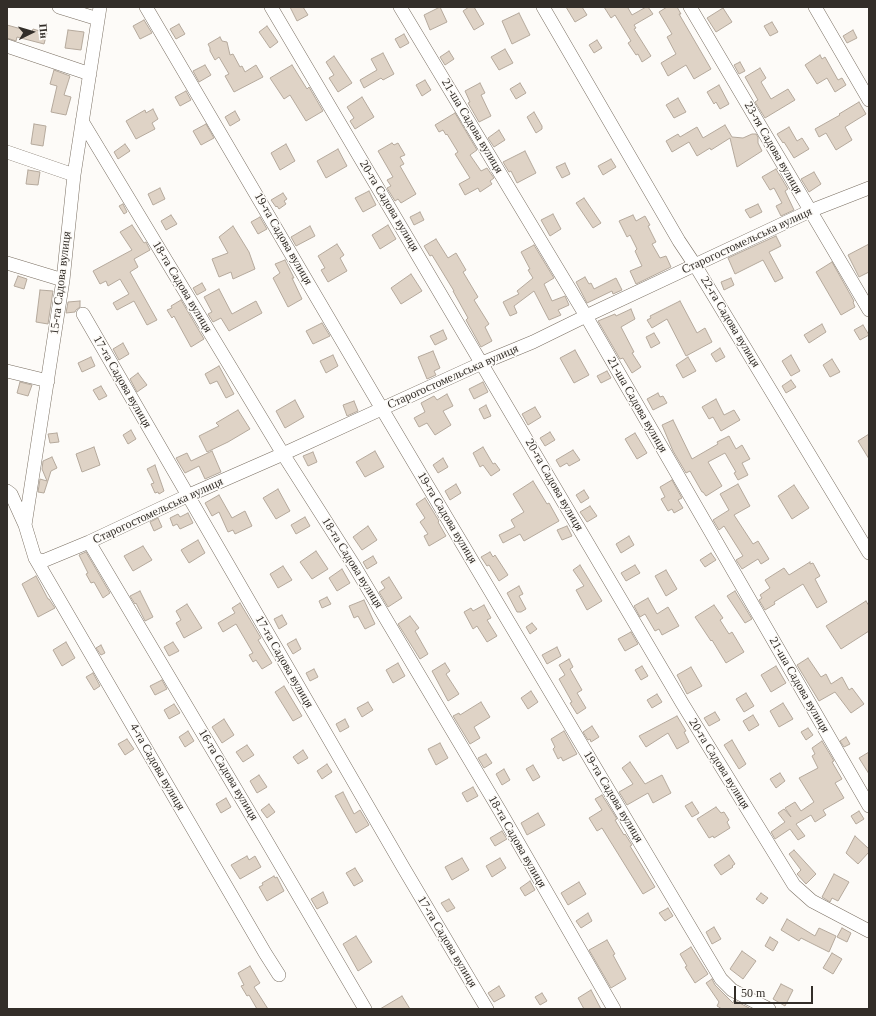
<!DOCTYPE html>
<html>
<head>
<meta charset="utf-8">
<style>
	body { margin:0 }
	#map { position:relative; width:876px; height:1016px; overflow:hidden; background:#fdfbf8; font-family:Georgia,serif }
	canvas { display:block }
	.frame { position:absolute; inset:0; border:8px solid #332e29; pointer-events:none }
	.north { position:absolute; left:12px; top:12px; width:40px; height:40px; -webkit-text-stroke:3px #fdfbf8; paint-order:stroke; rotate:85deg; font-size:11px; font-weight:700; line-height:16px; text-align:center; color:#332e29 }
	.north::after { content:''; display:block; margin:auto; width:14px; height:18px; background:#332e29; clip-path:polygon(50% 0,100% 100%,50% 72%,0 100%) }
	.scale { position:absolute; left:734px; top:986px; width:79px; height:18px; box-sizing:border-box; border:2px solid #332e29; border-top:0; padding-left:5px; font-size:12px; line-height:14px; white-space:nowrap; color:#332e29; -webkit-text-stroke:3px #fdfbf8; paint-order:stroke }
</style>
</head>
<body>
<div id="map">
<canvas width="876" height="1016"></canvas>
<div class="frame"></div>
<div class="north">Пн</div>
<div class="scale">50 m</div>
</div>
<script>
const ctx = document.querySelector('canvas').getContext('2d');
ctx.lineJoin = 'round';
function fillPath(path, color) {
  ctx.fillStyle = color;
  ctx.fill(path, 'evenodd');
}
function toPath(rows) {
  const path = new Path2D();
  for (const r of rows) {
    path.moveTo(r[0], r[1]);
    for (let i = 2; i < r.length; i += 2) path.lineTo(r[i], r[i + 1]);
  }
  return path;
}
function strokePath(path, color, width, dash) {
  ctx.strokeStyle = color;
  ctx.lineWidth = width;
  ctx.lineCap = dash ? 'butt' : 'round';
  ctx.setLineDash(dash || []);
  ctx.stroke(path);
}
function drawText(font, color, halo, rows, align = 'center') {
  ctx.font = font + ' Georgia,serif';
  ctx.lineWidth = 3;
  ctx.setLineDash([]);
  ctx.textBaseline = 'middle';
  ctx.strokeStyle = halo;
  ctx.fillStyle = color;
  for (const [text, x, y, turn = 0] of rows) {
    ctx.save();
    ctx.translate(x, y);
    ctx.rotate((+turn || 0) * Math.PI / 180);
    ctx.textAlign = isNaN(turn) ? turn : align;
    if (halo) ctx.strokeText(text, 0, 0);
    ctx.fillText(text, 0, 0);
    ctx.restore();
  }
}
const building = toPath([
	[290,7,303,7,308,15,297,21,290,7],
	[440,7,447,22,430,30,424,15,440,7],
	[469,7,474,7,484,24,474,30,463,11,469,7],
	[566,7,582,7,587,15,575,22,566,7],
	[604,7,629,7,628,8,632,15,646,7,648,7,653,14,634,25,636,28,634,29,651,56,642,62,638,54,636,55,628,43,631,41,615,15,611,18,604,7],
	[667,7,677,7,681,14,679,14,711,69,694,79,686,65,668,76,661,63,676,54,667,37,672,34,659,12,667,7],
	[723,8,732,22,716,32,707,18,723,8],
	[519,13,530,35,512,44,502,21,519,13],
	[144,20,152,33,140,39,133,26,144,20],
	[772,22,778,32,770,36,764,26,772,22],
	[179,24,185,34,176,39,170,29,179,24],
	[7,25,32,32,33,29,47,33,44,44,17,37,16,41,7,38,7,25],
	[267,26,278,42,270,48,259,32,267,26],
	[68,30,84,32,81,50,65,48,68,30],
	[853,30,857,38,847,43,843,36,853,30],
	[404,34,409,43,400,48,395,39,404,34],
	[220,37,222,41,227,42,230,55,233,54,240,67,242,66,245,72,256,65,263,77,234,92,225,76,229,74,219,57,215,60,210,51,210,48,208,44,220,37],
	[597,40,602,48,594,53,589,45,597,40],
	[505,49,513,63,499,70,491,57,505,49],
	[449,51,454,59,445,65,440,57,449,51],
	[383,53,394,74,383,80,381,78,364,88,360,80,377,70,371,59,383,53],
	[820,55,822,59,825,57,838,80,842,78,846,85,835,92,827,78,817,84,805,65,820,55],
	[334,56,352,83,338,92,329,78,334,75,326,62,334,56],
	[740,62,745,71,739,74,734,65,740,62],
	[205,65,211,75,199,82,193,71,205,65],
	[292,65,307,89,309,87,323,111,306,121,290,95,284,99,270,78,292,65],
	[760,68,766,78,761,82,771,99,788,89,795,100,765,118,755,102,758,100,745,77,760,68],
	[54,70,70,76,64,95,71,97,66,115,51,112,57,86,50,84,54,70],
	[425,80,431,90,422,96,416,85,425,80],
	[480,83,485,93,481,95,491,116,479,122,468,103,470,102,465,91,480,83],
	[520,83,526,93,516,99,510,89,520,83],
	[719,85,729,104,720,109,716,102,714,104,707,92,719,85],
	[186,91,191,100,180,106,175,97,186,91],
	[362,97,374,117,355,129,350,121,354,118,347,107,362,97],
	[678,98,686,112,674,118,666,105,678,98],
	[859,102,866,114,845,127,852,140,836,150,826,133,819,137,815,129,840,115,839,114,859,102],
	[153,109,158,119,152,123,155,129,136,139,126,121,145,110,146,113,153,109],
	[235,111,240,120,230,126,225,117,235,111],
	[534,112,542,126,542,129,536,133,527,117,534,112],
	[455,113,477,150,470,155,481,171,487,168,494,178,490,181,492,184,480,192,478,188,465,195,459,184,470,178,455,154,458,152,447,134,446,135,443,130,439,132,435,125,455,113],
	[34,124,46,126,43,146,31,144,34,124],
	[206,124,214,138,201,145,193,131,206,124],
	[725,125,732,137,743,138,752,134,756,134,758,137,758,143,762,151,737,167,730,138,711,150,710,148,697,156,689,142,672,152,666,141,678,134,680,137,697,127,703,138,725,125],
	[789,127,797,141,802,138,809,149,794,158,784,142,783,143,777,134,789,127],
	[499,130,505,140,494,147,488,138,499,130],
	[392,143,394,145,398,143,405,155,400,157,404,164,400,166,416,194,401,203,398,199,395,201,387,188,391,186,387,180,393,177,378,151,392,143],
	[125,144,130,151,118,159,114,152,125,144],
	[286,144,295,161,280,170,271,153,286,144],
	[338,149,347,166,326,178,317,161,338,149],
	[525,151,536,173,517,183,511,171,509,172,503,162,525,151],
	[611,159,616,167,603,175,598,166,611,159],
	[565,163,570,174,562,178,556,167,565,163],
	[776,169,788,189,785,191,794,210,781,216,776,206,782,203,774,188,770,190,762,177,776,169],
	[28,170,40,172,38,185,26,184,28,170],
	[814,172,821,184,809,192,801,179,814,172],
	[160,188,165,199,153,205,148,194,160,188],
	[369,191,376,205,363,212,355,198,369,191],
	[283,193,287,199,284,201,286,204,279,209,277,206,276,207,271,200,283,193],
	[584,198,601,223,593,228,576,203,584,198],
	[123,204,127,212,124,214,119,206,123,204],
	[758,204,762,212,750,218,745,210,758,204],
	[420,212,424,220,414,225,410,217,420,212],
	[553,214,561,229,550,236,541,220,553,214],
	[171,215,177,224,166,230,161,221,171,215],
	[633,215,636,221,645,216,650,225,648,226,656,242,652,244,660,258,666,256,671,267,636,284,630,271,642,266,635,251,637,249,630,235,627,237,619,221,633,215],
	[260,217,267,229,258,234,251,222,260,217],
	[132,225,144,243,146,242,150,250,134,259,138,267,130,272,157,320,147,325,134,301,117,310,113,303,129,294,120,279,108,286,106,281,100,284,93,271,132,250,120,232,132,225],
	[388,225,396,239,380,249,372,235,388,225],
	[233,226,249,252,255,269,233,279,231,272,219,277,212,259,228,253,219,237,233,226],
	[310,226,315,236,296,246,291,237,310,226],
	[776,236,781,246,769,252,783,278,775,282,763,260,735,274,728,258,776,236],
	[436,239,448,258,456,253,466,270,463,272,478,297,474,300,489,324,485,327,492,341,481,347,466,320,468,318,453,291,454,291,432,255,430,256,424,246,436,239],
	[337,244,344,255,340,258,347,271,328,282,321,270,325,268,318,256,337,244],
	[869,244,869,272,859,277,848,255,869,244],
	[534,245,554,278,544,284,552,301,565,296,569,305,558,310,561,315,549,320,534,291,514,306,517,313,510,316,503,302,519,294,517,291,533,278,528,270,530,269,521,252,534,245],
	[285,260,294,278,292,278,302,299,288,307,273,278,280,273,275,264,285,260],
	[832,262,854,301,853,302,855,307,841,315,816,272,832,262],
	[411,274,422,291,401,304,391,288,411,274],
	[18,276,27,279,24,289,14,286,18,276],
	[585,277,589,284,591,283,594,289,616,278,622,290,613,294,612,291,587,303,576,282,585,277],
	[731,278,734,285,724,290,721,282,731,278],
	[202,283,206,290,197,295,193,288,202,283],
	[219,289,232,314,256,301,262,313,229,331,221,318,213,322,208,314,212,312,204,297,219,289],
	[40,290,53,291,48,324,36,322,40,290],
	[181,300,204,339,191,347,174,316,172,318,167,310,172,308,171,306,181,300],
	[80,301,80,307,76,310,75,312,66,313,68,302,80,301],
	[680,301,697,333,705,328,712,342,686,356,667,319,652,328,647,320,651,318,650,316,680,301],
	[631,309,635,319,621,327,634,352,632,353,641,367,632,373,623,358,620,359,598,321,615,314,616,316,631,309],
	[322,323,330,336,313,344,306,331,322,323],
	[822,324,826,332,809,343,804,335,822,324],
	[863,325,869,335,860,340,854,330,863,325],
	[443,330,447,339,435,345,430,336,443,330],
	[654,333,660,343,651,348,646,337,654,333],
	[123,343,129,354,119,360,113,349,123,343],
	[720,348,725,357,716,362,711,354,720,348],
	[575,350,589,375,574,383,560,358,575,350],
	[433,351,440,368,434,371,436,375,427,379,418,357,433,351],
	[333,355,338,366,326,373,320,361,333,355],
	[791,355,800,371,791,376,782,361,791,355],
	[91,357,95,366,82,372,78,363,91,357],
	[688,357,696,371,683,378,676,365,688,357],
	[832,359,840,372,830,377,823,365,832,359],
	[219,366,234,394,226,398,217,381,210,384,205,374,219,366],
	[607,371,611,378,601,383,597,376,607,371],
	[138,373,147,385,137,392,130,379,138,373],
	[791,380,796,387,786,393,782,386,791,380],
	[20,382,32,385,28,396,17,393,20,382],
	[483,382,488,392,474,399,469,389,483,382],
	[101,386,107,396,99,400,93,390,101,386],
	[658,393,660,397,663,396,667,403,653,410,647,399,658,393],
	[447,394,453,406,443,411,451,425,435,435,427,423,419,427,414,418,425,412,421,403,434,396,437,400,447,394],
	[716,399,724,415,734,410,740,420,721,431,713,417,709,419,702,407,716,399],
	[295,400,304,417,285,428,276,411,295,400],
	[354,401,358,411,347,416,343,405,354,401],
	[486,405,491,416,484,419,479,409,486,405],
	[535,407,541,417,528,425,522,414,535,407],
	[238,410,250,429,228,442,207,452,199,436,219,426,216,423,238,410],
	[673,420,692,459,718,444,717,442,729,436,736,449,742,445,750,459,742,463,748,475,738,480,734,473,736,472,725,453,708,462,722,486,706,496,703,492,702,492,690,471,686,473,673,451,662,425,673,420],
	[131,430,136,439,128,444,123,435,131,430],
	[550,432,555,440,545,446,540,438,550,432],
	[57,433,59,442,50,443,48,434,57,433],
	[635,433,647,453,637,459,625,439,635,433],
	[869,434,869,459,858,441,869,434],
	[94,447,100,465,82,472,76,454,94,447],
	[483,447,493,464,495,463,500,470,491,476,483,465,480,467,473,453,483,447],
	[573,450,580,460,569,466,567,463,560,467,556,460,573,450],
	[212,451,221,472,205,479,199,466,185,473,176,458,187,453,191,461,212,451],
	[375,451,384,467,365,477,356,462,375,451],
	[313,452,317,462,308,466,303,456,313,452],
	[52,457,57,468,51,471,44,493,38,492,40,479,47,481,42,469,43,461,52,457],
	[443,458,448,467,438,473,433,465,443,458],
	[155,465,164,491,159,494,158,492,155,493,151,484,154,483,147,469,155,465],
	[672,480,682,498,678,500,683,508,674,513,672,509,668,511,661,499,665,497,660,487,672,480],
	[533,481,547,504,549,503,559,521,524,541,520,534,503,543,499,535,515,527,511,520,524,512,513,494,533,481],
	[456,484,461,493,450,500,445,491,456,484],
	[738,484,750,506,734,515,753,544,758,541,769,559,761,564,758,559,742,569,736,560,743,556,724,526,719,530,713,520,729,510,720,494,738,484],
	[794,485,809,508,792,519,778,496,794,485],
	[278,489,290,511,276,519,263,498,278,489],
	[584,490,589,498,581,503,576,495,584,490],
	[219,495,232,518,245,511,252,526,235,534,233,530,228,532,219,512,212,516,205,503,219,495],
	[425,498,439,521,438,522,446,536,429,546,424,536,428,534,420,522,425,518,416,504,425,498],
	[590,506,597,516,587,522,580,512,590,506],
	[188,513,193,523,180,529,177,524,173,526,170,518,178,514,180,517,188,513],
	[305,517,310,526,296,534,291,525,305,517],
	[158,518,162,527,154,531,150,522,158,518],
	[368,526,377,540,362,550,353,537,368,526],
	[567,526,572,536,562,540,557,530,567,526],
	[629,536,634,545,621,553,616,544,629,536],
	[198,540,205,553,189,563,181,550,198,540],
	[143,546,152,560,133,571,124,556,143,546],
	[316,551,328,569,312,579,300,562,316,551],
	[86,552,110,593,103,598,94,582,91,583,86,574,88,573,79,555,86,552],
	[490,552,493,557,495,555,508,575,499,581,489,565,487,566,481,557,490,552],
	[711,553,716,560,705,567,700,560,711,553],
	[373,556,377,563,367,569,363,562,373,556],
	[810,562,810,564,813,563,820,576,815,579,827,602,817,608,803,584,774,602,775,604,765,610,759,600,762,598,760,595,770,588,765,580,784,568,789,575,810,562],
	[580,565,602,601,587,610,576,590,584,586,573,570,580,565],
	[635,565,640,573,626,581,621,573,635,565],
	[283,566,292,580,278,588,270,574,283,566],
	[342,569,350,583,337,591,329,578,342,569],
	[666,570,677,589,666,596,655,576,666,570],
	[36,576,48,599,49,599,55,608,38,617,22,584,36,576],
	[389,577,402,598,388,607,379,592,385,588,381,582,389,577],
	[519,586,523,594,519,596,526,609,521,612,517,612,507,593,519,586],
	[140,591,153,617,145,621,136,603,135,604,130,596,140,591],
	[735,591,752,619,745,623,727,596,735,591],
	[327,597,331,604,322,608,319,601,327,597],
	[648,598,657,614,668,607,679,626,662,635,659,629,655,631,645,614,640,617,634,606,648,598],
	[364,600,375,624,365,629,358,616,354,618,349,606,364,600],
	[866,601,869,606,869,631,841,649,826,626,866,601],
	[240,603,261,638,258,640,272,663,262,669,256,660,253,662,249,655,253,653,236,624,223,632,218,623,235,613,232,608,240,603],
	[187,604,202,628,184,638,176,623,181,620,176,611,187,604],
	[484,605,491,618,487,620,497,636,487,642,477,626,473,629,464,612,471,608,473,611,484,605],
	[714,605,723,618,720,620,729,634,732,632,744,652,726,663,712,640,711,641,695,617,714,605],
	[282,615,287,624,279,629,274,619,282,615],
	[410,616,419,628,415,631,428,654,420,659,398,624,410,616],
	[532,623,537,629,530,634,526,627,532,623],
	[631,632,638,644,625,651,618,639,631,632],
	[296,639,301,649,293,654,287,644,296,639],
	[66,642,75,658,62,666,53,650,66,642],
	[173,642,179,651,169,656,164,647,173,642],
	[101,645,105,653,101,655,96,648,101,645],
	[557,647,561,656,547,664,542,655,557,647],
	[808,658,821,677,826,674,831,684,842,677,849,690,852,688,864,704,851,713,835,692,819,701,797,665,808,658],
	[569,659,573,667,570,669,582,690,577,693,586,708,577,714,570,703,572,702,559,679,565,675,559,665,569,659],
	[398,663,405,676,393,683,386,670,398,663],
	[445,663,450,671,446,674,459,694,448,701,432,671,445,663],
	[642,666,648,676,641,680,635,670,642,666],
	[776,666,786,683,771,692,761,675,776,666],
	[691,667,702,686,687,694,677,675,691,667],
	[314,669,318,677,310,681,306,673,314,669],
	[93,673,100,686,94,690,86,677,93,673],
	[162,680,167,689,155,695,150,686,162,680],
	[284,686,302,716,293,721,275,692,284,686],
	[531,691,538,702,528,709,521,698,531,691],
	[746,693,754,706,744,712,736,699,746,693],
	[657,694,662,702,652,708,647,700,657,694],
	[368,702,373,710,362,717,357,708,368,702],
	[481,702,490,717,474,727,480,738,470,744,453,716,459,713,460,715,481,702],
	[783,703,793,719,779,727,770,711,783,703],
	[174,704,180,713,169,719,164,710,174,704],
	[715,712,720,720,709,726,704,718,715,712],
	[753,715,759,725,749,731,743,721,753,715],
	[677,716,686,731,684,732,689,742,677,749,668,733,646,747,639,736,677,716],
	[224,719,234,735,222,743,212,727,224,719],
	[345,719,349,727,340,732,336,724,345,719],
	[592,726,599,737,591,742,590,739,588,740,583,732,592,726],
	[808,728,813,735,806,740,801,732,808,728],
	[188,731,194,741,185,747,179,737,188,731],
	[564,731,577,754,563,761,561,757,558,759,553,749,555,747,551,739,564,731],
	[846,737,850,744,844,747,840,741,846,737],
	[127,739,134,749,125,755,118,744,127,739],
	[732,740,746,764,739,769,724,745,732,740],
	[822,741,834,761,832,762,842,779,835,783,844,798,823,810,826,815,815,822,811,815,796,824,805,836,798,840,790,829,775,839,771,832,785,822,778,813,784,809,791,817,785,808,795,802,801,811,814,802,799,778,818,768,812,756,815,754,812,748,822,741],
	[440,743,448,758,436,765,428,749,440,743],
	[247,745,254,755,243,762,236,752,247,745],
	[303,750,308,758,298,764,293,757,303,750],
	[869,752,869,774,859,758,869,752],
	[486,754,492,763,484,768,478,758,486,754],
	[630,762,645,784,662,775,671,793,653,803,648,793,627,805,619,792,633,784,622,768,630,762],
	[327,764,332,772,322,779,317,771,327,764],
	[533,765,540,777,533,781,526,769,533,765],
	[504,769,510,780,502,785,496,774,504,769],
	[780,773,785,781,776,788,770,779,780,773],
	[259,775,267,787,257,793,250,781,259,775],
	[473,787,478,796,467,802,462,793,473,787],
	[343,792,354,814,360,810,369,825,356,833,335,796,343,792],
	[602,795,617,819,615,820,624,835,625,834,632,845,630,846,655,887,643,894,602,828,597,831,589,818,602,810,595,799,602,795],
	[226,798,231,807,221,813,216,804,226,798],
	[692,802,699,813,692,817,685,806,692,802],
	[269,804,275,812,267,818,261,810,269,804],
	[716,807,721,813,724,812,729,820,727,822,730,828,714,838,713,836,709,838,697,819,716,807],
	[859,811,864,819,856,824,851,816,859,811],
	[538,813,545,825,527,835,521,823,538,813],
	[502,831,507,839,495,846,490,838,502,831],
	[855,836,869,849,869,852,858,864,846,853,855,836],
	[794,850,816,874,806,884,797,874,801,870,789,854,794,850],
	[729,855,735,864,732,866,733,867,721,875,714,865,729,855],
	[247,856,249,860,255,856,261,867,240,879,231,865,247,856],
	[462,858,469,870,452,880,445,867,462,858],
	[500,858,506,868,492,877,486,866,500,858],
	[355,868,363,881,354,886,346,873,355,868],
	[834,874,849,882,838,901,832,898,830,902,822,897,834,874],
	[274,876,275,878,277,877,284,891,267,901,259,887,263,885,262,883,274,876],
	[530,881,535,890,525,896,520,888,530,881],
	[579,882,586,894,568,905,561,893,579,882],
	[323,892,328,903,317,909,311,899,323,892],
	[761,893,768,898,763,904,756,899,761,893],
	[449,899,455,908,447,912,441,903,449,899],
	[668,908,673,916,665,921,659,913,668,908],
	[588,913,592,921,581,928,576,921,588,913],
	[787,919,815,936,819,928,836,936,829,952,801,938,799,941,781,930,787,919],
	[714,927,721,939,712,944,706,932,714,927],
	[842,928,851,933,847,942,837,937,842,928],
	[356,936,372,962,358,971,343,944,356,936],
	[770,937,778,942,773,951,765,946,770,937],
	[607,940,615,954,613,955,626,979,611,988,589,950,607,940],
	[691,947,708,974,695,983,685,967,687,966,680,954,691,947],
	[742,951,756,961,743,979,730,969,742,951],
	[832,953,842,959,833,974,823,968,832,953],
	[250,966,260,983,254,987,268,1009,257,1009,249,995,247,996,241,986,244,985,238,973,250,966],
	[712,979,715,985,733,1003,734,1000,751,1009,722,1009,717,1006,719,1002,706,983,712,979],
	[781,984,793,990,785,1006,773,999,781,984],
	[499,986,505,996,494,1002,488,993,499,986],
	[591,990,601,1009,584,1009,578,998,591,990],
	[542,993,547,1001,540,1005,535,997,542,993],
	[402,996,410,1009,380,1009,402,996]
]);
fillPath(building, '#dfd3c6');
strokePath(building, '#b5a99c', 1);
const minor = toPath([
	[59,7,98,19],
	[100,7,74,175,63,280,25,525,35,558,265,953,279,975],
	[146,7,382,409,721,979,732,990,769,1009],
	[271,7,682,703,794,885,812,901,869,931],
	[400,7,586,316,869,806],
	[543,7,679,241,695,265,869,553],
	[690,7,869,310],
	[815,7,869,100],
	[7,46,90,74],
	[82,121,283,454,355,567,500,811,614,1009],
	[7,152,74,175],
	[7,263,63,280],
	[83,314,403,867,487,1009],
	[7,371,48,381],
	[7,491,11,494,25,525],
	[89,542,263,835,365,1009],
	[35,558,43,561,89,542,187,496,283,454,482,363,533,342,586,316,810,211,869,188]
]);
strokePath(minor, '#7a6f62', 14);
strokePath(minor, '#fff', 13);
drawText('12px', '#332e29', '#fdfbf8', [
	["21-ша Садова вулиця",472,126,59],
	["23-тя Садова вулиця",773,148,60],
	["20-та Садова вулиця",389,206,59],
	["19-та Садова вулиця",283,239,60],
	["Старогостомельська вулиця",747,241,-25],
	["15-та Садова вулиця",61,283,-83],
	["18-та Садова вулиця",182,287,59],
	["22-га Садова вулиця",730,322,59],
	["Старогостомельська вулиця",453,377,-24],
	["17-та Садова вулиця",122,382,60],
	["21-ша Садова вулиця",637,405,60],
	["20-та Садова вулиця",554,485,60],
	["Старогостомельська вулиця",158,511,-25],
	["19-та Садова вулиця",447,518,59],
	["18-та Садова вулиця",352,563,58],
	["17-та Садова вулиця",284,662,60],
	["21-ша Садова вулиця",799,685,60],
	["20-та Садова вулиця",719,764,58],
	["4-та Садова вулиця",157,767,60],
	["16-та Садова вулиця",228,775,59],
	["19-та Садова вулиця",613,797,59],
	["18-та Садова вулиця",517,842,60],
	["17-та Садова вулиця",447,942,59]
]);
</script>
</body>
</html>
